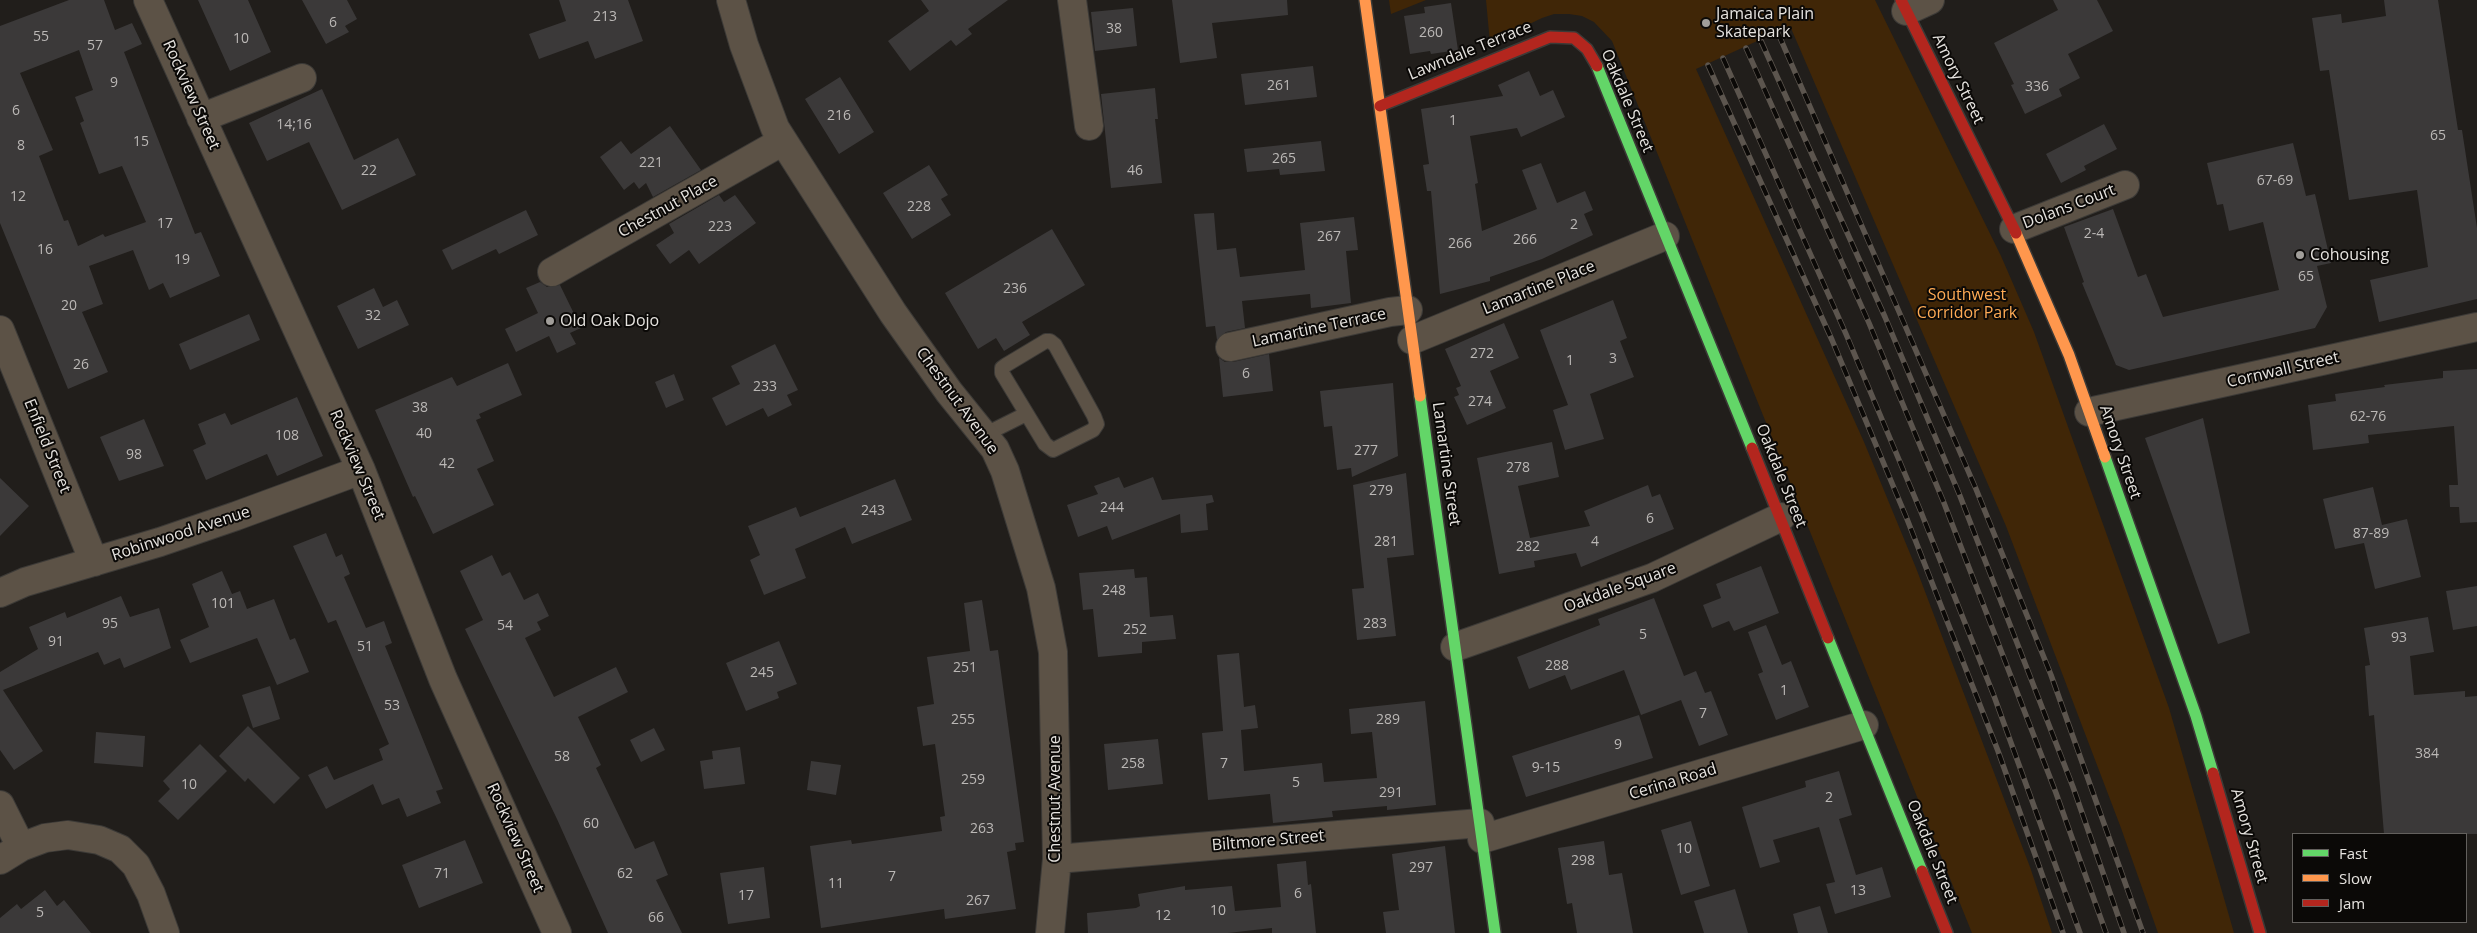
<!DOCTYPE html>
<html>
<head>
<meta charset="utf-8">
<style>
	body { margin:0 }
	#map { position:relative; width:2477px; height:933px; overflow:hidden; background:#211e1b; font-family:"Open Sans",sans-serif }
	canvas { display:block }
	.legend { position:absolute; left:2292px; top:833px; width:175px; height:90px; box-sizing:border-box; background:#0b0907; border:1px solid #63605d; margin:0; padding:6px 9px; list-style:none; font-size:15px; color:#e6e3df }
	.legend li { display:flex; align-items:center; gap:10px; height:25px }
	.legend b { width:25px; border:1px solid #63605d }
</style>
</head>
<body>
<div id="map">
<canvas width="2477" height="933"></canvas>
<ul class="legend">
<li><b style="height:6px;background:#63d668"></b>Fast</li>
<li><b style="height:6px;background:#ff974d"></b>Slow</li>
<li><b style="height:6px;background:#b3261e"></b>Jam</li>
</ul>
</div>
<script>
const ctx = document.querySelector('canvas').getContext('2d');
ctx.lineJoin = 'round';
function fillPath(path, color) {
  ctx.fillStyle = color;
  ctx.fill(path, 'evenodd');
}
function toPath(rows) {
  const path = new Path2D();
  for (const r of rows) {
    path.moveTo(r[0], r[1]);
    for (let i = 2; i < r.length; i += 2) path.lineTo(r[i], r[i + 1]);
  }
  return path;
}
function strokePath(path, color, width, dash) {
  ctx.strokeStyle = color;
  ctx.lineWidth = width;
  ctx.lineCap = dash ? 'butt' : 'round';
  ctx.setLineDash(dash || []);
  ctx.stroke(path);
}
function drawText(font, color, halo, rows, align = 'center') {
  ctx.font = font + ' "Open Sans",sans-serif';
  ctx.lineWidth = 4;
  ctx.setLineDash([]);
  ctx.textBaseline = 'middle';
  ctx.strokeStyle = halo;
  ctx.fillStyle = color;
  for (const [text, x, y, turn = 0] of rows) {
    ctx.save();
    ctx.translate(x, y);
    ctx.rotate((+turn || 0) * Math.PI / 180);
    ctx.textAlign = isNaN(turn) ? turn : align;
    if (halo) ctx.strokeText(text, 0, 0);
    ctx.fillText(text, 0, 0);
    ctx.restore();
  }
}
fillPath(toPath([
	[1389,0,1426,0,1391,14],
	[1486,0,1875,0,2001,256,2034,332,2169,708,2234,933,2158,933,2121,828,2006,526,1790,26,1696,69,1864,442,1916,568,2030,867,2052,933,1972,933,1612,41,1594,22,1582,16,1569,14,1554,14,1542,18,1490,43]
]), '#402607');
fillPath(toPath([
	[69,0,104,0,115,30,132,23,142,44,124,52,195,234,201,232,220,276,170,298,163,283,149,290,133,250,89,266,103,304,82,312,108,372,68,389,0,223,0,26],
	[79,50,93,90,75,97,84,121,80,123,99,174,122,166,146,222,105,237,103,234,78,246,68,220,64,221,39,156,53,150,20,73],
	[198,0,248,0,271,52,230,71],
	[302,0,347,0,357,19,345,26,349,32,326,44],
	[559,0,628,0,643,41,595,59,588,41,539,59,529,34,566,21],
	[921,0,1008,0,968,29,972,34,956,46,951,40,910,71,888,41,929,11],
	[1172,0,1287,0,1288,15,1212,23,1217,58,1180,63],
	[2053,0,2097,0,2113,31,2068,54,2080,78,2059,89,2062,96,2025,114,2011,85,2014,84,1994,43,2058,10],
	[2384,0,2438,0,2458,130,2462,130,2477,228,2477,299,2379,322,2370,280,2428,267,2417,190,2349,200,2329,70,2320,71,2312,18,2341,14,2342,23,2386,16],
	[1451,3,1458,50,1431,54,1430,51,1410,54,1404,16,1425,13,1424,7],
	[1133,8,1137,46,1095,51,1091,12],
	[1313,66,1317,97,1245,105,1241,74],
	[1529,71,1540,96,1553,90,1565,117,1521,137,1517,128,1470,136,1478,183,1475,184,1482,231,1537,209,1522,170,1541,163,1557,203,1585,191,1593,210,1584,214,1593,235,1542,259,1490,277,1490,281,1440,294,1431,191,1427,191,1423,165,1429,164,1421,109,1503,96,1498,85],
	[840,77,874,132,839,154,805,99],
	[1155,88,1158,119,1155,119,1162,183,1111,188,1101,94],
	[322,89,354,160,398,138,416,175,342,210,309,142,267,161,249,123],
	[2104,124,2117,149,2084,166,2086,170,2061,183,2046,154],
	[670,126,701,170,653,197,646,183,639,189,634,182,624,190,600,157,621,141,631,154],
	[1321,141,1325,171,1280,175,1279,169,1247,172,1244,149],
	[2293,143,2306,196,2315,194,2331,263,2317,266,2327,307,2315,328,2129,370,2116,365,2082,283,2084,282,2064,227,2113,209,2138,277,2146,274,2163,317,2279,290,2263,222,2229,231,2223,204,2217,205,2207,163],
	[929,165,948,195,941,199,951,215,912,239,883,193],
	[719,195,724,202,735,195,756,223,699,264,689,250,670,264,656,245,674,233,669,224],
	[526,210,538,235,499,254,496,249,452,270,442,250],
	[1214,213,1217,250,1236,248,1240,277,1305,270,1300,223,1354,217,1358,250,1346,251,1351,303,1311,308,1310,294,1242,301,1245,328,1226,332,1217,340,1215,326,1206,327,1194,214],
	[1052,229,1085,285,1022,322,1030,335,1004,351,996,338,978,349,945,293],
	[540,282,547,287,560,285,581,328,570,333,576,344,557,353,549,336,516,352,505,329,538,313,526,288],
	[374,288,383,307,397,300,409,325,358,349,337,306],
	[1613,300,1627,338,1620,341,1634,377,1590,394,1604,439,1565,450,1553,410,1568,405,1540,330],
	[249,314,260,340,190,370,179,344],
	[1504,323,1519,358,1490,371,1506,408,1467,425,1454,397,1459,395,1456,388,1461,386,1445,349],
	[775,344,798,390,787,395,792,405,768,417,763,408,726,426,712,398,740,384,731,366],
	[1269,354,1273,391,1223,397,1219,358,1225,362,1233,362],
	[508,363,522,395,479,414,481,418,476,420,494,461,477,469,494,505,433,534,415,496,413,497,375,410,452,377,457,386],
	[2477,369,2477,522,2460,523,2459,507,2450,507,2449,485,2458,485,2454,426,2368,435,2369,443,2313,450,2308,405,2336,401,2335,394,2385,387,2384,385,2443,378,2443,371],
	[674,374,684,400,666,408,655,382],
	[1393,383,1398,456,1352,477,1351,468,1337,470,1332,426,1324,427,1320,391],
	[297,397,323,456,277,476,267,454,206,480,193,450,206,444,198,424,225,413,231,425],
	[2203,418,2250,633,2218,644,2145,438],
	[144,419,164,466,119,481,100,437],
	[1552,442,1559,477,1518,486,1530,538,1590,526,1584,511,1648,485,1652,497,1660,494,1674,529,1581,567,1576,553,1534,561,1535,567,1499,574,1477,458],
	[1406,473,1414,555,1387,558,1396,636,1357,640,1352,589,1364,588,1353,485],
	[1119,477,1124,488,1153,477,1162,500,1212,495,1214,502,1206,504,1208,530,1181,533,1180,514,1112,540,1107,526,1078,537,1067,505,1098,494,1094,486],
	[0,478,29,506,0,536],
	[895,479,912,520,852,544,845,527,795,549,806,578,764,595,750,560,760,555,748,526,796,507,800,517],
	[2373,487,2382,525,2407,519,2421,577,2375,589,2364,543,2335,549,2323,499],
	[326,533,336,557,342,554,350,574,344,577,366,628,384,621,392,643,385,646,443,789,436,791,441,803,407,817,399,798,382,805,373,784,326,809,308,775,327,766,334,780,383,760,379,749,389,744,336,620,328,623,293,546],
	[492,555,502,576,510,572,524,600,538,593,549,616,537,622,541,630,525,638,554,697,616,667,628,692,578,717,601,765,596,768,635,849,654,841,668,875,656,880,682,933,608,933,557,819,465,629,483,620,460,571],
	[1761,566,1779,613,1734,631,1729,621,1712,628,1703,605,1721,598,1716,584],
	[1134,569,1135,578,1147,577,1150,617,1173,615,1176,639,1142,642,1142,653,1098,657,1093,609,1083,610,1079,573],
	[222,571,232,594,240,591,247,609,274,599,290,640,295,638,309,672,277,685,257,638,190,663,180,640,209,627,192,584],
	[2477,586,2477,626,2453,630,2446,591],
	[121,596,130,617,159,608,171,648,124,668,120,658,104,665,98,652,3,690,43,751,14,770,0,750,0,672,38,649,29,627,65,612,67,618],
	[1654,598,1684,676,1696,671,1705,693,1711,691,1728,735,1699,746,1681,700,1641,715,1624,670,1571,690,1565,675,1529,689,1517,657,1600,625,1598,619],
	[982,600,990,651,998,650,1024,842,1015,843,1016,850,1007,852,1016,909,945,919,944,909,821,928,810,846,851,840,852,844,942,831,940,817,945,816,935,744,923,746,917,707,934,704,927,657,970,651,964,603],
	[2428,617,2434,652,2410,656,2414,695,2465,691,2465,697,2477,696,2477,834,2384,834,2374,715,2369,716,2365,666,2370,665,2364,628],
	[1766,625,1782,665,1791,661,1809,707,1776,720,1758,674,1763,672,1748,632],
	[779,641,797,684,777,692,779,698,746,711,726,663],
	[1239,653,1244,707,1255,705,1258,728,1241,730,1244,771,1322,763,1324,782,1377,778,1372,732,1351,734,1349,709,1425,701,1436,805,1387,810,1387,806,1332,811,1333,817,1273,823,1270,794,1208,800,1202,733,1223,731,1217,655],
	[270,686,280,719,253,728,242,695],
	[1639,715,1653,758,1526,797,1512,756],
	[248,726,300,778,274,804,248,778,245,782,219,756],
	[654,728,665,750,641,762,630,740],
	[96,732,145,736,143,767,94,763],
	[1158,739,1163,784,1108,790,1104,744],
	[200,744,227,771,178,820,158,801,170,789,163,781],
	[740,747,745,784,704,789,700,761,713,759,712,751],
	[811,761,841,765,836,795,807,790],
	[1839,771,1852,815,1839,819,1856,875,1882,867,1891,897,1835,914,1826,884,1835,882,1819,827,1773,840,1780,862,1760,868,1742,807,1806,787,1805,781],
	[1691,821,1710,886,1681,895,1661,830],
	[465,840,483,883,419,908,402,865],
	[1604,841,1609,875,1622,873,1633,933,1577,933,1572,903,1567,904,1558,848],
	[1445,846,1455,933,1386,933,1383,912,1399,910,1392,854],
	[1306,861,1308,885,1311,884,1316,933,1272,933,1272,928,1228,933,1088,933,1087,913,1136,908,1140,906,1138,894,1185,886,1185,890,1232,886,1235,911,1281,907,1277,864],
	[764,867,770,918,728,924,720,873],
	[1735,889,1748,933,1704,933,1694,901],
	[45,890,57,906,64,900,91,933,0,933,0,918,17,904,21,909],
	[1820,906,1828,933,1798,933,1793,914]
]), '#3b3939');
const lane = toPath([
	[1046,341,1050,341,1055,345,1094,416,1097,424,1093,430,1053,450,1045,444,1002,373,1002,368,1006,365,1046,341],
	[984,435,1026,414]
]);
const street = toPath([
	[148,0,361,470,443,679,557,933],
	[731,0,744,45,775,128,893,313,949,392,995,449,1005,471,1041,588,1053,652,1057,859,1050,933],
	[1072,0,1089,126],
	[1906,11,1930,0],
	[201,118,302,78],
	[2014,229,2125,185],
	[552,272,783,141],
	[0,330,94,562],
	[1412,340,1665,236],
	[1230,347,1390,312,1408,310],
	[2089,412,2477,327],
	[0,593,25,582,160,542,236,516,361,470],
	[1455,647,1652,578,1781,517],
	[0,805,21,847],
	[1482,839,1864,725],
	[1057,859,1480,823],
	[0,860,21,847,45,838,68,835,99,840,120,849,136,865,151,894,165,933]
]);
const fast = toPath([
	[1597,66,1752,448],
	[1420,396,1495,933],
	[2105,457,2196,716,2213,773],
	[1828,638,1922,871]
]);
const slow = toPath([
	[1365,0,1420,396],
	[2016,233,2069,355,2105,457]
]);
const jam = toPath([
	[1901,0,2016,233],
	[1380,106,1550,37,1574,38,1587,49,1597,66],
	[1752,448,1828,638],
	[2213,773,2260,933],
	[1922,871,1947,933]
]);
strokePath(lane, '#3c3a37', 16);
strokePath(street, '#3c3a37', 30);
strokePath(fast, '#3c3a37', 14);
strokePath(slow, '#3c3a37', 14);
strokePath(jam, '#3c3a37', 14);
strokePath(lane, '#5c5246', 14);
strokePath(street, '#5c5246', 28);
strokePath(fast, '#63d668', 11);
strokePath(slow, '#ff974d', 11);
strokePath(jam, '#b3261e', 11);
const rail = toPath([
	[1778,33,1976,489,2051,675,2143,933],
	[1761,41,1885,317,1960,496,2073,787,2124,933],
	[1746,48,1869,323,1944,503,2056,793,2106,933],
	[1723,58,1846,334,1921,512,1994,696,2080,933],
	[1708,65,1832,340,1907,519,1998,751,2063,933]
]);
strokePath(rail, '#5c554e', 5.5);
strokePath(rail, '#0b0907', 4, [11]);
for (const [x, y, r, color] of [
	[1706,23,5,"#a19e9a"],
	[2300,255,5,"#a19e9a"],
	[550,321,5,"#a19e9a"]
]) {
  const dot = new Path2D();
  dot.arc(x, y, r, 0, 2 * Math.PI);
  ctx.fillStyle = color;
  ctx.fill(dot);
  strokePath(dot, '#0b0907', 2);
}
drawText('14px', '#bbb8b6', null, [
	["213",605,17],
	["6",333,23],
	["38",1114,29],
	["260",1431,33],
	["55",41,37],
	["10",241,39],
	["57",95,46],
	["9",114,83],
	["261",1279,86],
	["336",2037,87],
	["6",16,111],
	["216",839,116],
	["1",1453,121],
	["14;16",294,125],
	["65",2438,136],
	["15",141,142],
	["8",21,146],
	["265",1284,159],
	["221",651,163],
	["22",369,171],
	["46",1135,171],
	["67-69",2275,181],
	["12",18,197],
	["228",919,207],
	["17",165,224],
	["2",1574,225],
	["223",720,227],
	["2-4",2094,234],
	["267",1329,237],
	["266",1525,240],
	["266",1460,244],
	["16",45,250],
	["19",182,260],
	["65",2306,277],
	["236",1015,289],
	["20",69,306],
	["32",373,316],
	["272",1482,354],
	["3",1613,359],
	["1",1570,361],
	["26",81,365],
	["6",1246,374],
	["233",765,387],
	["274",1480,402],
	["38",420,408],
	["62-76",2368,417],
	["40",424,434],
	["108",287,436],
	["277",1366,451],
	["98",134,455],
	["42",447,464],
	["278",1518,468],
	["279",1381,491],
	["244",1112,508],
	["243",873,511],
	["6",1650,519],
	["87-89",2371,534],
	["281",1386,542],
	["4",1595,542],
	["282",1528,547],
	["248",1114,591],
	["101",223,604],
	["95",110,624],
	["283",1375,624],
	["54",505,626],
	["252",1135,630],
	["5",1643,635],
	["93",2399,638],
	["91",56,642],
	["51",365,647],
	["288",1557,666],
	["251",965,668],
	["245",762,673],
	["1",1784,691],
	["53",392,706],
	["7",1703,714],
	["255",963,720],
	["289",1388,720],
	["9",1618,745],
	["384",2427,754],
	["58",562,757],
	["258",1133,764],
	["7",1224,764],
	["9-15",1546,768],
	["259",973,780],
	["5",1296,783],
	["10",189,785],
	["291",1391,793],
	["2",1829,798],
	["60",591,824],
	["263",982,829],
	["10",1684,849],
	["298",1583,861],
	["297",1421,868],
	["71",442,874],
	["62",625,874],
	["7",892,877],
	["11",836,884],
	["13",1858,891],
	["6",1298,894],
	["17",746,896],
	["267",978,901],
	["10",1218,911],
	["5",40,913],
	["12",1163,916],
	["66",656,918]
]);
drawText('16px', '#e6e3df', '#0b0907', [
	["Jamaica Plain",1716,14],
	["Skatepark",1716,32],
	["Cohousing",2310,255],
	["Old Oak Dojo",560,321]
], 'left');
drawText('16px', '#e6e3df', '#0b0907', [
	["Lawndale Terrace",1470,51,-22],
	["Amory Street",1958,79,64],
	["Rockview Street",191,95,66],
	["Oakdale Street",1627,101,67],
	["Chestnut Place",668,207,-29],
	["Dolans Court",2069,207,-21],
	["Lamartine Place",1539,288,-22],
	["Lamartine Terrace",1319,328,-12],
	["Cornwall Street",2283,370,-13],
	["Chestnut Avenue",957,401,54],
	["Enfield Street",47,446,68],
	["Amory Street",2120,452,71],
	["Lamartine Street",1446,464,82],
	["Rockview Street",357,465,67],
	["Oakdale Street",1781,476,68],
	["Robinwood Avenue",181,534,-18],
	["Oakdale Square",1620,588,-20],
	["Cerina Road",1673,782,-17],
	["Chestnut Avenue",1055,799,-90],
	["Amory Street",2249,836,74],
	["Rockview Street",515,838,66],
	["Biltmore Street",1268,841,-5],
	["Oakdale Street",1932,852,68]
]);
drawText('16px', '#ffab55', '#0b0907', [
	["Southwest",1967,295],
	["Corridor Park",1967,313]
]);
</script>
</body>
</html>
